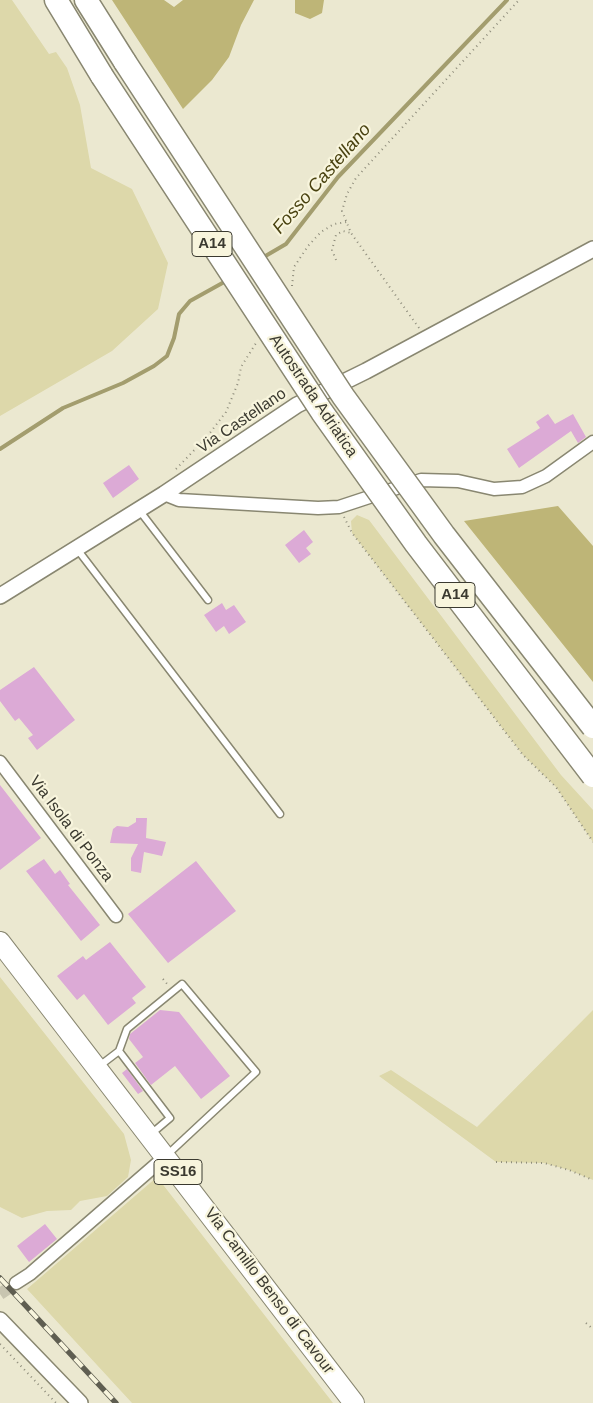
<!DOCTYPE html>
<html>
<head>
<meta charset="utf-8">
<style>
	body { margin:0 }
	canvas { display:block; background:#ebe8d0 }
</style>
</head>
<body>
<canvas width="593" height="1403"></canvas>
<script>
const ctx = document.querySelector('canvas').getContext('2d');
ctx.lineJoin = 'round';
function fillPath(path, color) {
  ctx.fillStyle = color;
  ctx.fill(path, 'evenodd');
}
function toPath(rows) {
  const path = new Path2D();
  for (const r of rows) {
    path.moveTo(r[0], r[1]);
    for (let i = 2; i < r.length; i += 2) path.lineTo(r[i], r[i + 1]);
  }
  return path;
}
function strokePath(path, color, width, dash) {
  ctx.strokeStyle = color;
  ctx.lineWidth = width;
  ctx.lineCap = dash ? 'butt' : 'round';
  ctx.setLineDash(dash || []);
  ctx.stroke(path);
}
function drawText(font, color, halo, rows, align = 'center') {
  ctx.font = font + ' Helvetica,sans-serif';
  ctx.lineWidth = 4.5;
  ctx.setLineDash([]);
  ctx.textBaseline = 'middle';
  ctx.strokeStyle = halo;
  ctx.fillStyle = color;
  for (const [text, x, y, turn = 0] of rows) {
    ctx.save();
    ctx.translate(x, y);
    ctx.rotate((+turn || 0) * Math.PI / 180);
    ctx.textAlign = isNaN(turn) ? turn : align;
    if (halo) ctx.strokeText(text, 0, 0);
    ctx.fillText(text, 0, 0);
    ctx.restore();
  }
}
fillPath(toPath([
	[0,0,12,0,49,54,56,52,67,68,80,105,91,168,132,189,168,263,158,309,112,351,0,416],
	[357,515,369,520,561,775,593,810,593,842,556,787,523,755,352,533,351,521],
	[0,977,124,1134,131,1160,128,1177,107,1196,80,1201,71,1210,47,1211,22,1218,0,1207],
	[593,1010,593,1180,569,1170,544,1163,496,1162,379,1076,391,1070,477,1127],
	[157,1177,266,1317,333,1403,132,1403,27,1289]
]), '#ddd8aa');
fillPath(toPath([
	[112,0,164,0,174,7,183,0,254,0,241,25,229,57,212,80,183,109],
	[295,0,324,0,322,13,310,19,295,13],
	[558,506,593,546,593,682,464,521]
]), '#beb577');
strokePath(toPath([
	[262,258,286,244,338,177,507,0],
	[0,449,63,408,123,383,154,366,167,356,174,338,179,314,190,301,226,281]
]), '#a39d6e', 4);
fillPath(toPath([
	[548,414,555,424,573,414,586,437,578,443,571,431,519,468,507,449,540,428,536,422],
	[129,465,139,479,113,498,103,483],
	[304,530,313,542,306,548,311,554,299,563,285,545],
	[222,603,226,610,234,605,246,622,229,634,224,626,216,632,204,615],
	[34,667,75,720,37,750,28,738,33,735,19,718,15,721,0,701,0,690],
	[0,785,41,838,0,870],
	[136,818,147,818,146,838,166,842,162,856,144,852,141,873,131,871,131,858,138,844,110,843,113,829,117,826,128,827,136,822],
	[44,859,55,874,60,870,70,884,68,885,100,925,81,941,26,871],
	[196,861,236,911,168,963,128,914],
	[110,942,146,987,132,998,136,1003,108,1025,84,994,77,1000,57,976,83,956,86,960],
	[160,1010,179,1012,230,1076,201,1099,175,1066,151,1085,135,1063,143,1057,129,1039,130,1034],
	[127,1069,143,1091,138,1094,122,1073],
	[45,1224,57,1239,29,1262,17,1246]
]), '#dcaad6');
strokePath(toPath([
	[0,1294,16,1283]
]), '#c8c5b0', 12, [12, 6]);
const service = toPath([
	[139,510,208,600],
	[77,549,280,814],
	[119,1051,170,1118,151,1134],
	[98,1067,119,1051,127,1029,182,984,256,1072,167,1155]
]);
const minor = toPath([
	[164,494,179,500,318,508,339,507,421,480,458,481,494,489,522,487,546,476,593,442],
	[0,762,116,916],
	[16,1283,30,1274,166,1156]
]);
const tertiary = toPath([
	[0,596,164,494,297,405,366,371,593,249],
	[0,1320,80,1403]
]);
const primary = toPath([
	[0,942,354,1403]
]);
const motorway = toPath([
	[56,0,102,76],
	[86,0,125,62]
]);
strokePath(service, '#898771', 9);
strokePath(minor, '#898771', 15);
strokePath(tertiary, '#898771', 18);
strokePath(primary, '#898771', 22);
strokePath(motorway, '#898771', 25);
strokePath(toPath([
	[336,260,332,250,336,235,343,231,351,233],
	[292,286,294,267,308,246,321,232,334,224,347,222],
	[419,328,351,233,342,211,347,194,356,178,519,0],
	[176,469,206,438,226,412,238,383,241,367,256,343],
	[344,517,352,533,523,755,556,787,593,842],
	[163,979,168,985],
	[496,1162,544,1163,569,1170,593,1180],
	[586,1323,593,1329],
	[0,1344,56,1403]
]), '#8e8c7b', 2, [1, 4]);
strokePath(service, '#fff', 6);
strokePath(minor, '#fff', 12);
strokePath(tertiary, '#fff', 15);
strokePath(primary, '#fff', 20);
strokePath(motorway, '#fff', 22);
const rail = toPath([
	[0,1278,116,1403]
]);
strokePath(rail, '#5f5e51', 5.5);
strokePath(rail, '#f8f5dd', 4, [11]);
const motorwayBridge = toPath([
	[125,62,343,396,444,535,593,727],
	[102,76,322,412,416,544,593,776]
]);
strokePath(motorwayBridge, '#898771', 25, []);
strokePath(motorwayBridge, '#fff', 22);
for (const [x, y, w] of [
	[212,244,40],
	[455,595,40],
	[178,1172,48]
]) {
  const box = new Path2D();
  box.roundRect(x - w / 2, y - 12.5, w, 25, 4);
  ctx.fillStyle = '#f8f5dd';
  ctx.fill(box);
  strokePath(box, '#3b3a30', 1);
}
drawText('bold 15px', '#3b3a30', null, [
	["A14",212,244],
	["A14",455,595],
	["SS16",178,1172]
]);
drawText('16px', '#3b3a30', '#f8f5dd', [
	["Autostrada Adriatica",313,396,56],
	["Via Castellano",242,421,-34],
	["Via Isola di Ponza",71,829,53],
	["Via Camillo Benso di Cavour",269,1291,53]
]);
drawText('italic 18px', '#48410f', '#f8f5dd', [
	["Fosso Castellano",322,179,-49]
]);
</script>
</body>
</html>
